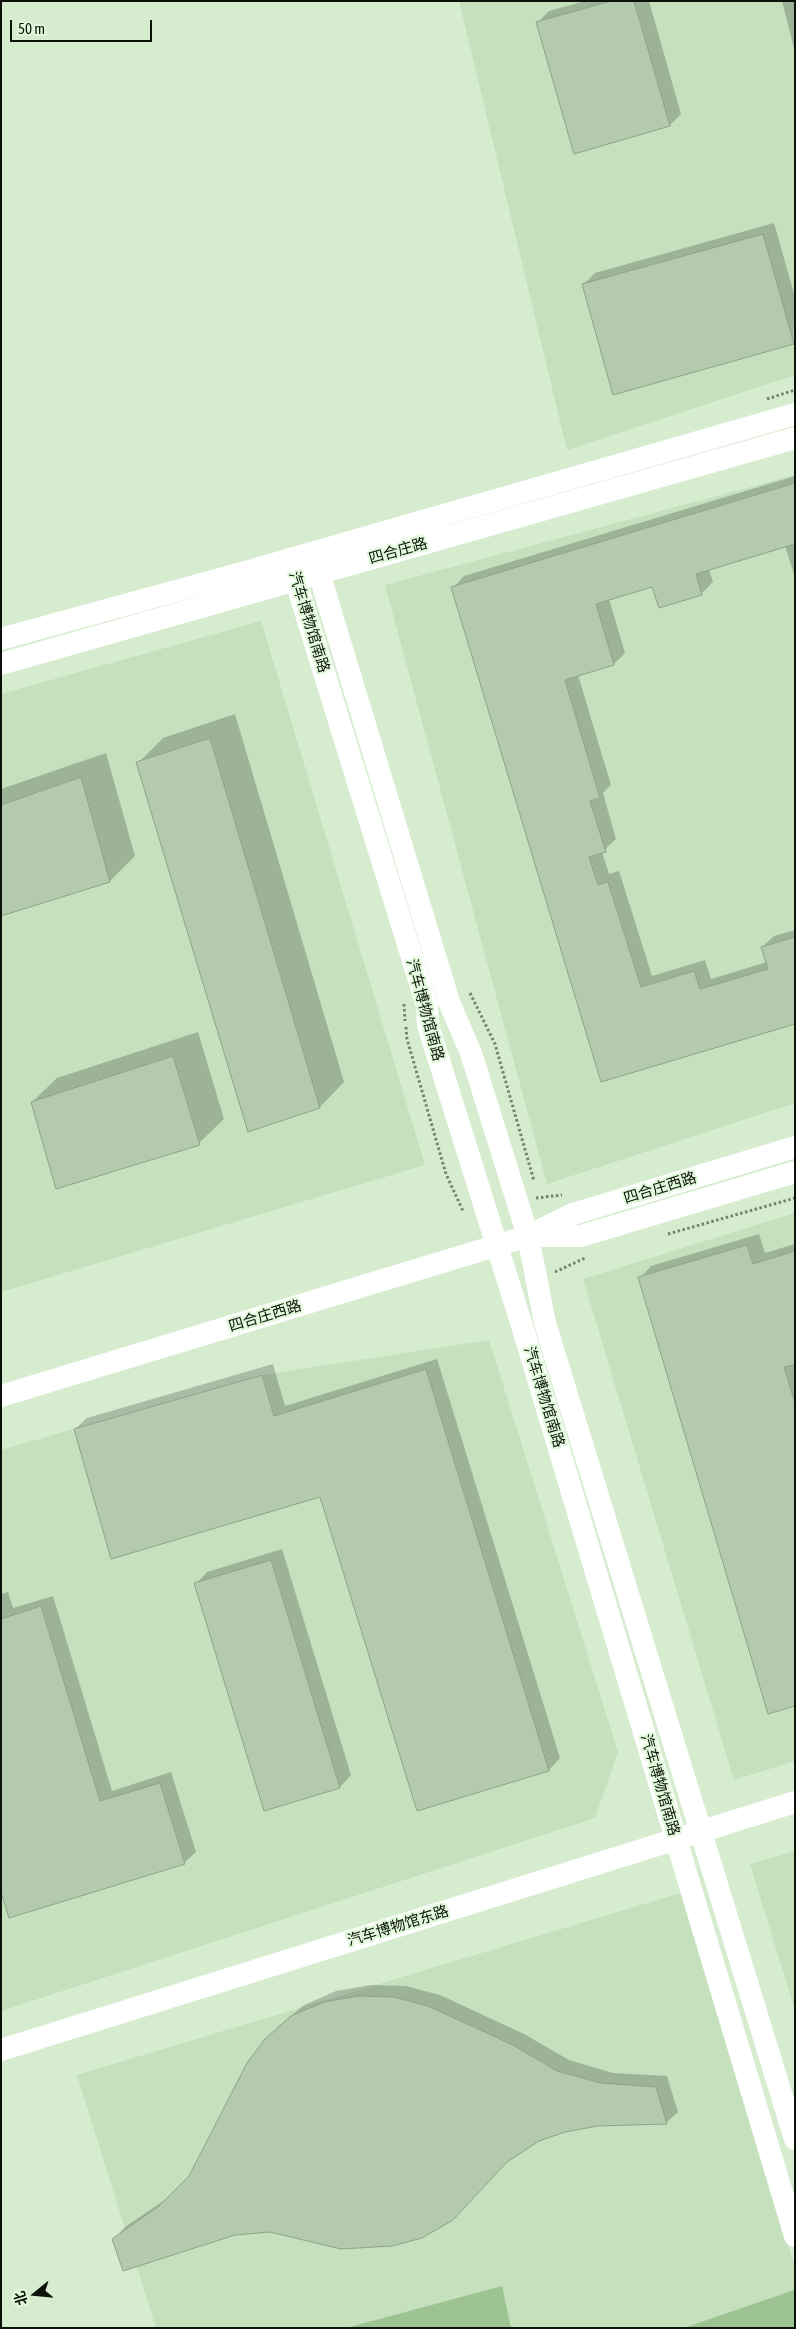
<!DOCTYPE html>
<html>
<head>
<meta charset="utf-8">
<style>
	body { margin:0 }
	#map { position:relative; width:796px; height:2329px; overflow:hidden; background:#d5eccf; font-family:"Asap Condensed","Noto Sans SC",sans-serif }
	canvas { display:block }
	.frame { position:absolute; inset:0; border:2px solid #0b1309; pointer-events:none }
	.north { position:absolute; left:10px; top:2269px; width:50px; height:50px; -webkit-text-stroke:4px #e2f9dc; paint-order:stroke; rotate:253deg; font-size:14px; font-weight:700; line-height:20px; text-align:center; color:#0b1309 }
	.north::after { content:''; display:block; margin:auto; width:18px; height:22px; background:#0b1309; clip-path:polygon(50% 0,100% 100%,50% 72%,0 100%) }
	.scale { position:absolute; left:10px; top:20px; width:142px; height:22px; box-sizing:border-box; border:2px solid #0b1309; border-top:0; padding-left:6px; font-size:15px; line-height:18px; white-space:nowrap; color:#0b1309; -webkit-text-stroke:4px #e2f9dc; paint-order:stroke }
</style>
</head>
<body>
<div id="map">
<canvas width="796" height="2329"></canvas>
<div class="frame"></div>
<div class="north">北</div>
<div class="scale">50 m</div>
</div>
<script>
const ctx = document.querySelector('canvas').getContext('2d');
ctx.lineJoin = 'round';
function fillPath(path, color) {
  ctx.fillStyle = color;
  ctx.fill(path, 'evenodd');
}
function toPath(rows) {
  const path = new Path2D();
  for (const r of rows) {
    path.moveTo(r[0], r[1]);
    for (let i = 2; i < r.length; i += 2) path.lineTo(r[i], r[i + 1]);
  }
  return path;
}
function strokePath(path, color, width, dash) {
  ctx.strokeStyle = color;
  ctx.lineWidth = width;
  ctx.lineCap = dash ? 'butt' : 'round';
  ctx.setLineDash(dash || []);
  ctx.stroke(path);
}
function drawText(font, color, halo, rows, align = 'center') {
  ctx.font = font + ' "Asap Condensed","Noto Sans SC",sans-serif';
  ctx.lineWidth = 4.5;
  ctx.setLineDash([]);
  ctx.textBaseline = 'middle';
  ctx.strokeStyle = halo;
  ctx.fillStyle = color;
  for (const [text, x, y, turn = 0] of rows) {
    ctx.save();
    ctx.translate(x, y);
    ctx.rotate((+turn || 0) * Math.PI / 180);
    ctx.textAlign = isNaN(turn) ? turn : align;
    if (halo) ctx.strokeText(text, 0, 0);
    ctx.fillText(text, 0, 0);
    ctx.restore();
  }
}
fillPath(toPath([
	[459,1,795,1,795,375,567,450],
	[795,475,795,1103,547,1184,385,585],
	[261,621,425,1165,1,1292,1,694],
	[795,1213,795,1761,734,1780,583,1279],
	[489,1340,618,1752,595,1818,1,2011,1,1450,262,1375],
	[795,1851,795,2010,750,1864],
	[684,1892,795,2268,795,2299,696,2328,156,2328,77,2075]
]), '#c5e0bd');
fillPath(toPath([
	[502,2286,511,2328,346,2328],
	[794,2290,795,2328,684,2328]
]), '#9dc392');
fillPath(toPath([
	[585,1,649,1,681,114,670,125,537,23,549,11],
	[782,1,795,1,795,52],
	[774,223,795,297,793,343,584,284,595,273],
	[795,476,795,577,785,546,709,569,713,582,701,594,653,586,609,599,625,653,614,664,578,675,611,785,603,793,616,839,602,852,609,874,619,871,652,976,705,960,711,979,767,962,762,947,774,936,795,930,795,1022,602,1081,453,588,464,576],
	[235,714,344,1082,320,1107,138,763,163,738],
	[106,753,135,856,110,881,1,915,1,789],
	[198,1032,224,1119,199,1143,32,1102,57,1078],
	[759,1234,765,1253,795,1244,795,1705,640,1278,651,1266],
	[437,1359,560,1758,549,1770,418,1810,321,1495,75,1429,87,1418,273,1364,285,1406],
	[282,1549,351,1775,340,1787,265,1810,196,1584,207,1572],
	[8,1592,13,1608,53,1596,112,1791,171,1772,196,1852,184,1863,1,1888,1,1594],
	[370,1985,406,1986,440,1995,524,2034,569,2060,613,2073,667,2076,678,2112,666,2123,597,2125,565,2131,539,2140,508,2159,270,2231,114,2239,125,2227,172,2195,190,2177,266,2039,278,2027,304,2005,336,1991]
]), '#0003');
const building = toPath([
	[611,1,634,1,670,126,574,154,536,22,611,1],
	[763,234,794,344,613,395,582,284,763,234],
	[795,483,795,544,696,574,702,595,659,608,652,587,596,604,614,665,565,680,600,798,590,801,606,852,589,857,598,885,608,882,641,987,694,971,700,989,768,969,761,947,795,937,795,1024,601,1082,451,587,795,483],
	[210,738,320,1108,248,1132,136,762,210,738],
	[81,777,110,882,1,916,1,805,81,777],
	[173,1056,200,1145,56,1189,31,1102,173,1056],
	[747,1245,753,1264,795,1251,795,1365,784,1367,795,1403,795,1706,768,1714,638,1277,747,1245],
	[426,1369,549,1771,417,1811,320,1497,111,1559,74,1429,262,1375,274,1416,426,1369],
	[271,1560,340,1788,264,1811,194,1583,271,1560],
	[41,1606,100,1801,160,1783,185,1864,9,1918,1,1892,1,1619,41,1606],
	[358,1996,394,1997,428,2006,513,2045,557,2071,601,2083,656,2087,667,2124,598,2126,565,2132,539,2141,507,2162,453,2220,422,2238,392,2246,341,2249,270,2232,235,2235,123,2271,112,2239,159,2206,189,2176,247,2063,265,2039,291,2016,324,2002,358,1996]
]);
fillPath(building, '#b4caae');
strokePath(building, '#8ea388', 1);
strokePath(toPath([
	[767,399,795,390],
	[470,993,495,1044,534,1181],
	[404,1004,405,1021],
	[406,1027,407,1039,446,1174,463,1211],
	[536,1198,562,1195],
	[668,1234,795,1198],
	[555,1272,585,1258]
]), '#748370', 3, [2.5, 2.5]);
strokePath(toPath([
	[313,553,449,1002,471,1053,528,1236,545,1323,795,2139],
	[289,559,427,1006,428,1025,523,1329,795,2236],
	[1,639,245,572,795,414],
	[1,664,795,438],
	[534,1236,581,1236,795,1172],
	[1,1396,528,1236,573,1214,795,1147],
	[1,2050,795,1802]
]), '#fff', 22);
drawText('15px', '#0b1309', '#e2f9dc', [
	["四合庄路",398,551,-16],
	["汽车博物馆南路",309,622,73],
	["汽车博物馆南路",425,1010,75],
	["四合庄西路",660,1188,-17],
	["四合庄西路",265,1316,-17],
	["汽车博物馆南路",544,1397,73],
	["汽车博物馆南路",660,1785,74],
	["汽车博物馆东路",398,1926,-17]
]);
</script>
</body>
</html>
